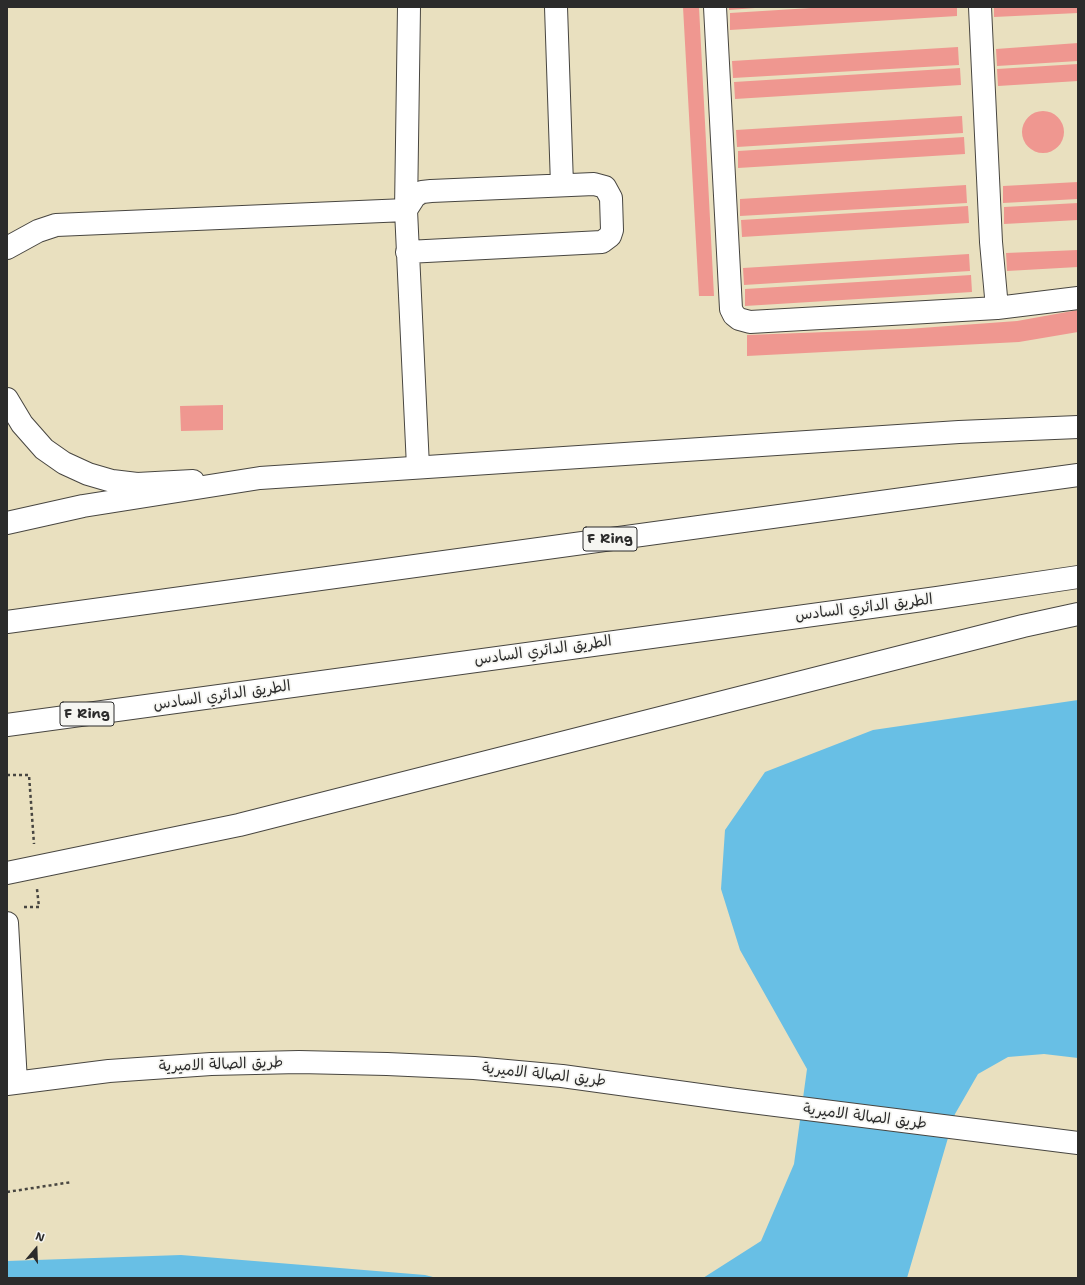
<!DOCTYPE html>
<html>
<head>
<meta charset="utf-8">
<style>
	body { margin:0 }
	#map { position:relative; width:1085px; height:1285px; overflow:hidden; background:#e9e0bf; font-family:"Shantell Sans",sans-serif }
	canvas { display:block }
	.frame { position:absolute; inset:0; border:8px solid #2b2b2b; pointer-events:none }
	.north { position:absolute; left:16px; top:1229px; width:40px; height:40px; -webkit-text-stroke:3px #f6f6f2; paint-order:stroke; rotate:19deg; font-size:11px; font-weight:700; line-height:16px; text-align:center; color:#2b2b2b }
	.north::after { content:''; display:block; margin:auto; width:14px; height:18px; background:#2b2b2b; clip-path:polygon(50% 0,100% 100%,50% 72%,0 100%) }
</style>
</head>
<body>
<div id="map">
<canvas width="1085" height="1285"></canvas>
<div class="frame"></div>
<div class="north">N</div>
</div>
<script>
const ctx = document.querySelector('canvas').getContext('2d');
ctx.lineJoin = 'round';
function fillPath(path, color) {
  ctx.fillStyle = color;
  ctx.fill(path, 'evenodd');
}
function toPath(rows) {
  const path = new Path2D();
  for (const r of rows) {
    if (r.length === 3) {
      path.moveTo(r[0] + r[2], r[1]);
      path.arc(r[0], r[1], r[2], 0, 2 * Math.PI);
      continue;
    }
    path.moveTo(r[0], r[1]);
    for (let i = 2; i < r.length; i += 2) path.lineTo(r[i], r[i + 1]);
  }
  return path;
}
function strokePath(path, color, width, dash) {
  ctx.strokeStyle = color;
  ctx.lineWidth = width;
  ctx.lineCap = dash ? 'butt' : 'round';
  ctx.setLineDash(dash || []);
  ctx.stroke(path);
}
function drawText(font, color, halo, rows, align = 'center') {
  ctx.font = font + ' "Shantell Sans","Playpen Sans Arabic",sans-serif';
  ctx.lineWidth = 3.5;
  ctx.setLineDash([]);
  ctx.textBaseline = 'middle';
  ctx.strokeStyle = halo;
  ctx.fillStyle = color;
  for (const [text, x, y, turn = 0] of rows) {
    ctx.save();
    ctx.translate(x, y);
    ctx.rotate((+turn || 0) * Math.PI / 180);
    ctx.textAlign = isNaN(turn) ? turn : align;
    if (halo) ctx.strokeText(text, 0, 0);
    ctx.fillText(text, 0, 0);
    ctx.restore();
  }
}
fillPath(toPath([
	[1078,700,1078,1058,1044,1054,1008,1057,978,1074,955,1114,907,1278,703,1278,761,1241,794,1164,807,1069,740,950,721,889,725,830,765,772,873,730],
	[181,1255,425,1275,437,1278,7,1278,7,1261]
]), '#68bfe5');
fillPath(toPath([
	[683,7,699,7,714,296,699,296],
	[729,7,755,7,755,8,729,10],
	[827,7,957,7,957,16,730,30,730,13],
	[994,7,1078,7,1078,13,994,17],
	[1078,43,1078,61,997,66,996,49],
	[958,47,959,65,733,78,732,61],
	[1078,64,1078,81,998,86,997,69],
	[960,68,961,85,735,99,734,82],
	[1043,132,21],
	[962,116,963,133,737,147,736,130],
	[964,137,965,154,738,168,738,151],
	[1078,182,1078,199,1003,203,1003,186],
	[966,185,967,203,740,216,740,199],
	[1078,203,1078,220,1004,224,1004,207],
	[968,206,969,223,742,237,741,220],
	[1078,250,1078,267,1007,271,1006,253],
	[969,254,970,271,744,285,743,268],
	[971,275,972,292,745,306,745,289],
	[1078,310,1078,332,1019,342,747,356,747,335,907,329,1017,321],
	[223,405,223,430,181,431,180,406]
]), '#ef9790');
const minor = toPath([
	[409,7,406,210,418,467],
	[556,7,562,185],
	[715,7,731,309,734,315,739,319,750,322,997,308,1078,298],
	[980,7,991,242,997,308],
	[406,210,415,196,422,192,431,191,594,184,605,187,611,198,612,230,610,236,602,242,407,252],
	[7,248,38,231,56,225,406,210],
	[7,399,22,424,44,449,64,463,88,474,112,481,137,484,193,481],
	[7,923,16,1082],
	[7,1084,109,1071,211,1064,299,1062,387,1064,474,1068,562,1076,736,1100,1078,1143]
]);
const highway = toPath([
	[7,523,83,506,260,478,959,432,1078,427],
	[7,622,1078,475],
	[7,725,937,598,1078,577],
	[7,873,239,825,1023,626,1078,614]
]);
strokePath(minor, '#484641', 24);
strokePath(highway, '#484641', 24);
strokePath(toPath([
	[7,775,29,775,34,844],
	[24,907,39,907,37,889],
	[7,1192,72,1182]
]), '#484641', 2.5, [3, 3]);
strokePath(minor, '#fff', 22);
strokePath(highway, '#fff', 22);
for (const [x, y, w] of [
	[610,539,54],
	[87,714,54]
]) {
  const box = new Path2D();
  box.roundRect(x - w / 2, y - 12, w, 24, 3);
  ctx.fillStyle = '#f6f6f2';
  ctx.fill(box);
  strokePath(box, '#2b2b2b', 1);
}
drawText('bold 14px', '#2b2b2b', null, [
	["F Ring",610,539],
	["F Ring",87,714]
]);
drawText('15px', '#2b2b2b', '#f6f6f2', [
	["الطريق الدائري السادس",864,608,-7],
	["الطريق الدائري السادس",543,651,-8],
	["الطريق الدائري السادس",222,696,-8],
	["طريق الصالة الاميرية",221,1065,-2],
	["طريق الصالة الاميرية",544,1075,6],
	["طريق الصالة الاميرية",865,1117,7]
]);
</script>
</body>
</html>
